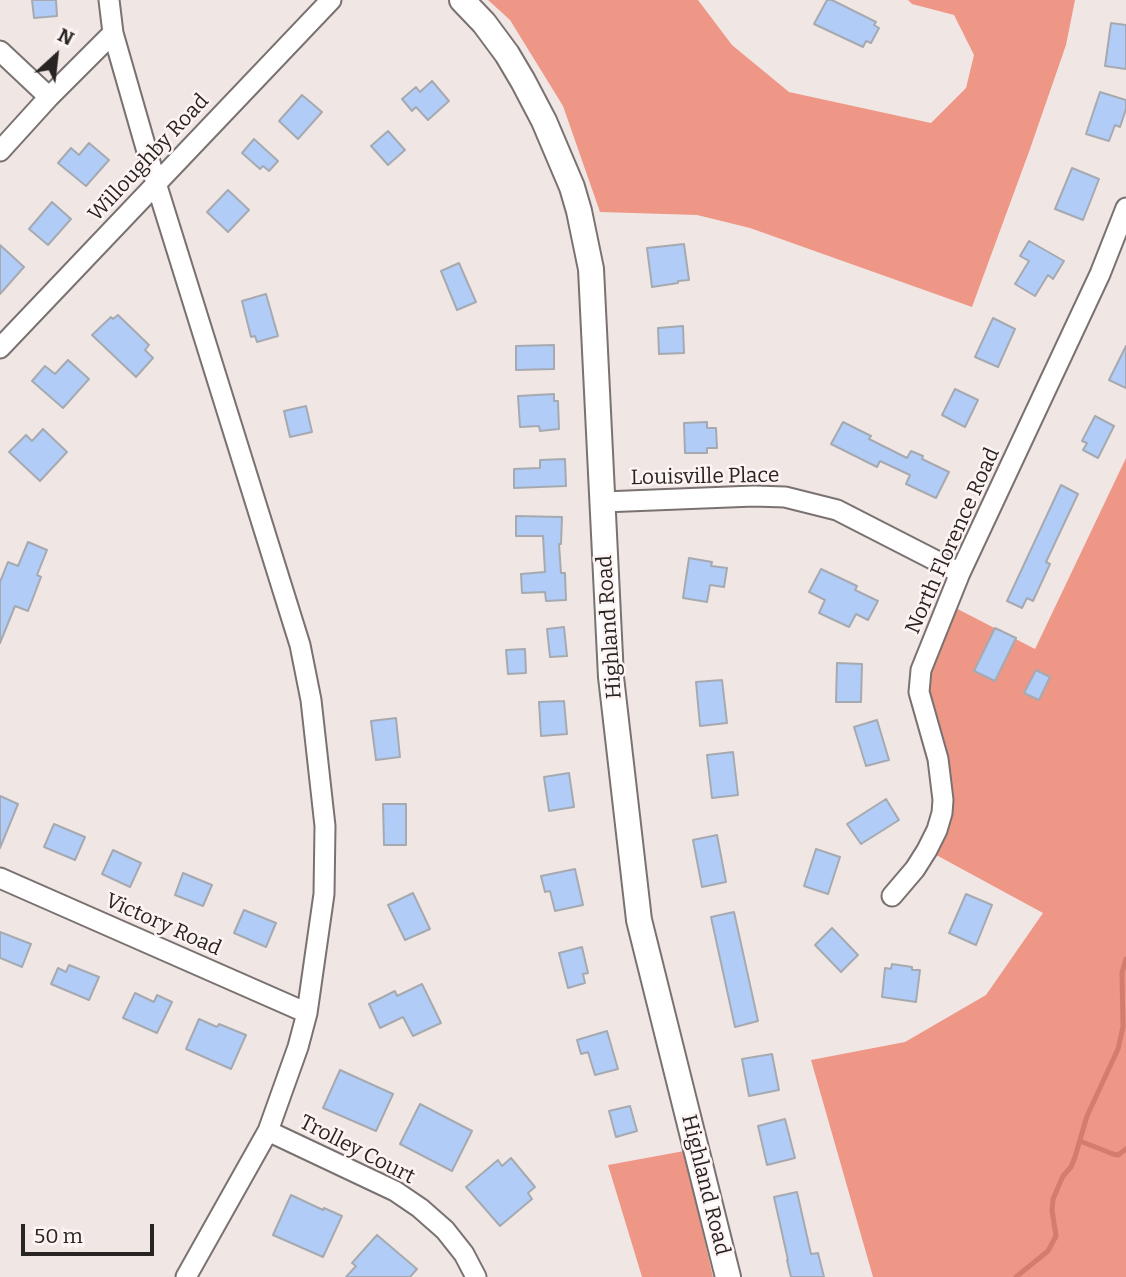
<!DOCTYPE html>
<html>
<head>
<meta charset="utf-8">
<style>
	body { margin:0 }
	#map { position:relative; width:1126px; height:1277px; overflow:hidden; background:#f0e7e5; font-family:Bitter,serif }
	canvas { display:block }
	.north { position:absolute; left:21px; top:21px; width:70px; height:70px; -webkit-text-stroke:5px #fdf4f3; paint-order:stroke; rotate:27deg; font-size:19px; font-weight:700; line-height:28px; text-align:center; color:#272423 }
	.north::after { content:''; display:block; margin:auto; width:24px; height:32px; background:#272423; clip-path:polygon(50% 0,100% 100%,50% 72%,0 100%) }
	.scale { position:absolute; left:21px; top:1224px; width:133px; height:32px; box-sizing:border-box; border:4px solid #272423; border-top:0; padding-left:9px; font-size:21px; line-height:24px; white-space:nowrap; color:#272423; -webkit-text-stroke:5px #fdf4f3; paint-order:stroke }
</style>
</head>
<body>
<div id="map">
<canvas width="1126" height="1277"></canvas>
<div class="north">N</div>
<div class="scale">50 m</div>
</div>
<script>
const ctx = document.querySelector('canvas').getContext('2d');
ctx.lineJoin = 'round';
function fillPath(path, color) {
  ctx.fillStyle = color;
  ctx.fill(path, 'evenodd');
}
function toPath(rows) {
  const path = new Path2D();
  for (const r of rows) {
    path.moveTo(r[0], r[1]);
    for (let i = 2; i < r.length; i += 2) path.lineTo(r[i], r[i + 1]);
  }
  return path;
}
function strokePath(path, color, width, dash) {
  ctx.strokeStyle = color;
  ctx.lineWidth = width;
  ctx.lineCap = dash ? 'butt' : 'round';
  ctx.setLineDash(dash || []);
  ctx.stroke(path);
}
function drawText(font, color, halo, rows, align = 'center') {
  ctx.font = font + ' Bitter,serif';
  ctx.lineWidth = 5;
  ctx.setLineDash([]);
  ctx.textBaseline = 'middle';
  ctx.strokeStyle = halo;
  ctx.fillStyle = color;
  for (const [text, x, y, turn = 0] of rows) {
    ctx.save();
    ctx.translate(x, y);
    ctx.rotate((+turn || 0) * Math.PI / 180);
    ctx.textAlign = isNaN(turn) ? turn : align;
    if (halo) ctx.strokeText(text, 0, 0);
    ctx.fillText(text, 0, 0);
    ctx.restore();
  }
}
fillPath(toPath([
	[488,0,698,0,732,45,789,92,931,123,966,88,974,55,954,15,912,4,908,0,1075,0,1066,45,1030,149,972,307,750,228,697,215,600,212,563,106,510,20],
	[1126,458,1126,1277,873,1277,811,1060,905,1042,986,995,1043,913,927,850,942,813,919,692,948,604,1035,649],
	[684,1151,713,1277,642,1277,608,1165]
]), '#ef9786');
strokePath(toPath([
	[1080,1141,1113,1154,1118,1155,1126,1149],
	[1016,1277,1048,1251,1056,1236,1052,1210,1053,1199,1063,1176,1071,1167,1075,1157,1087,1116,1118,1049,1123,1027,1122,973,1126,959]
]), '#d37d6e', 5);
const building = toPath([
	[32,0,56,0,57,16,34,18,32,0],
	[827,0,832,0,876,22,874,25,879,28,871,43,866,41,863,47,814,24,827,0],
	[1111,23,1126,25,1126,69,1105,66,1111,23],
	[432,81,449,101,428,120,416,107,412,111,402,99,416,87,420,92,432,81],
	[1100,92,1126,100,1126,109,1120,127,1115,125,1109,141,1086,134,1100,92],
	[302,95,322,112,298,139,279,121,302,95],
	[388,131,405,150,388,165,371,146,388,131],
	[254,139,278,161,269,171,263,166,260,169,242,153,254,139],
	[89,143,109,160,86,186,58,163,71,148,79,155,89,143],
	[1072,168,1099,179,1083,220,1055,209,1072,168],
	[228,190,249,210,228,232,207,212,228,190],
	[52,202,71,219,48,245,29,229,52,202],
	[1029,241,1064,261,1053,279,1048,275,1035,296,1015,284,1029,261,1020,256,1029,241],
	[684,244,689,280,678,281,678,283,652,287,647,248,684,244],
	[0,245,24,267,0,294,0,245],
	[459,263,476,302,457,310,441,271,459,263],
	[266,294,278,336,257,342,255,336,251,337,242,301,266,294],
	[118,315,149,345,145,350,153,358,136,377,92,335,111,317,113,319,118,315],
	[993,318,1015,329,998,367,975,357,993,318],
	[683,326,684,353,659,354,658,328,683,326],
	[554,345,554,369,516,370,516,346,554,345],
	[1126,346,1126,388,1109,380,1126,346],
	[68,360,89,379,63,408,32,381,45,366,55,374,68,360],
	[955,389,978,400,965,427,942,415,955,389],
	[554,394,554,401,558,401,559,429,540,431,539,426,520,427,518,396,554,394],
	[306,406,312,432,290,437,284,411,306,406],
	[1095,416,1114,426,1098,458,1083,450,1087,443,1082,441,1095,416],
	[707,422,707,428,716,428,717,448,707,448,707,453,685,453,684,423,707,422],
	[843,422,871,436,869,439,907,458,911,451,923,456,922,459,949,472,936,498,906,484,910,475,880,461,877,467,831,444,843,422],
	[43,429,67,452,40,481,9,452,26,435,32,441,43,429],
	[565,459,566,486,514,488,514,469,540,468,540,460,565,459],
	[1061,485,1078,494,1046,562,1050,564,1033,601,1027,598,1022,608,1007,601,1061,485],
	[516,516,562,517,561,544,559,544,561,573,565,573,566,600,546,601,545,592,522,593,521,574,545,572,543,536,516,536,516,516],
	[28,542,47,550,37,575,41,577,28,611,15,606,0,643,0,582,8,562,18,566,28,542],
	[689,558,712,562,711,566,727,568,724,587,710,585,707,602,683,598,689,558],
	[821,569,857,586,855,590,878,601,868,620,856,614,849,627,819,613,825,600,809,592,821,569],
	[564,627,567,656,550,657,547,629,564,627],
	[995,628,1016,638,995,681,974,671,995,628],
	[525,649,526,673,508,674,506,650,525,649],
	[837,663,862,664,861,702,836,702,837,663],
	[1036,670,1050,677,1039,700,1024,693,1036,670],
	[722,680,727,723,700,726,696,682,722,680],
	[564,701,567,734,541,736,539,702,564,701],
	[396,718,400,757,376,760,371,721,396,718],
	[877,720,889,760,866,766,854,727,877,720],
	[733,752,738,795,712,798,707,755,733,752],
	[569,773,574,807,549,811,544,777,569,773],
	[0,796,18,804,0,848,0,796],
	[886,799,899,820,861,844,847,824,886,799],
	[383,804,406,804,406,845,384,845,383,804],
	[54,824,85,837,75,860,44,847,54,824],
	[717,835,726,882,702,887,693,840,717,835],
	[816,849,840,857,828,894,804,886,816,849],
	[113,850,141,863,130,887,102,874,113,850],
	[575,869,583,905,555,911,550,891,545,892,541,876,575,869],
	[183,873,212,885,203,906,175,895,183,873],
	[413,893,430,929,405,940,388,905,413,893],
	[966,894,992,905,976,945,949,933,966,894],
	[244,910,276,923,266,947,234,933,244,910],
	[734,912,758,1021,735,1027,711,917,734,912],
	[832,928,858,955,841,972,815,945,832,928],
	[0,932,31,944,22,967,0,958,0,932],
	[582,947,588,973,583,974,585,983,568,988,559,953,582,947],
	[892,964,912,967,912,970,920,970,916,1002,882,997,885,968,891,969,892,964],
	[69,965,99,977,89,1000,51,984,58,968,66,972,69,965],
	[422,984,441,1023,413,1036,403,1017,380,1028,369,1004,395,991,397,996,422,984],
	[135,993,154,1002,157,995,172,1002,157,1033,123,1018,135,993],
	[199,1019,217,1027,219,1024,246,1035,231,1069,186,1049,199,1019],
	[607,1031,618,1069,595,1075,588,1052,581,1054,577,1040,607,1031],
	[772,1054,779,1090,749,1096,742,1059,772,1054],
	[340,1070,393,1094,376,1131,323,1108,340,1070],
	[420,1104,472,1131,452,1171,400,1144,420,1104],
	[630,1106,637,1131,616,1137,609,1111,630,1106],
	[785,1119,795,1158,767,1165,758,1126,785,1119],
	[511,1158,535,1187,528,1193,532,1199,500,1226,466,1187,498,1160,502,1166,511,1158],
	[797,1192,811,1254,818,1253,824,1277,791,1277,787,1260,788,1260,774,1197,797,1192],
	[291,1195,323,1210,324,1208,342,1216,323,1257,273,1235,291,1195],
	[377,1235,417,1269,410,1277,346,1277,356,1266,352,1263,377,1235]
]);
fillPath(building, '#b1ccf6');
strokePath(building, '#a6aab0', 2);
const minor = toPath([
	[109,0,113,33,156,183,300,645,311,700,325,826,324,894,307,1013,298,1047,268,1131,186,1277],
	[0,51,49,97],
	[0,151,49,97,113,33],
	[0,348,331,0],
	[603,502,754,496,785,497,837,510,960,573],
	[0,878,307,1013],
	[892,896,915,869,927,850,937,830,942,813,943,800,938,759,919,692,921,670,960,573,1100,274,1126,208],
	[268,1131,395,1191,420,1208,445,1230,464,1254,476,1277]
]);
const tertiary = toPath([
	[462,0,484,23,507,54,523,81,544,121,572,187,579,211,591,269,611,677,639,920,728,1277]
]);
strokePath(minor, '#7a7270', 23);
strokePath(tertiary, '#7a7270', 28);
strokePath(minor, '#fff', 19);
strokePath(tertiary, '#fff', 24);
drawText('21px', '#272423', '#fdf4f3', [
	["Willoughby Road",149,158,-47],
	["Louisville Place",705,477,-1],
	["North Florence Road",953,541,-66],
	["Highland Road",610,627,-94],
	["Victory Road",163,925,24],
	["Trolley Court",357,1150,27],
	["Highland Road",705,1185,76]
]);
</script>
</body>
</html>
